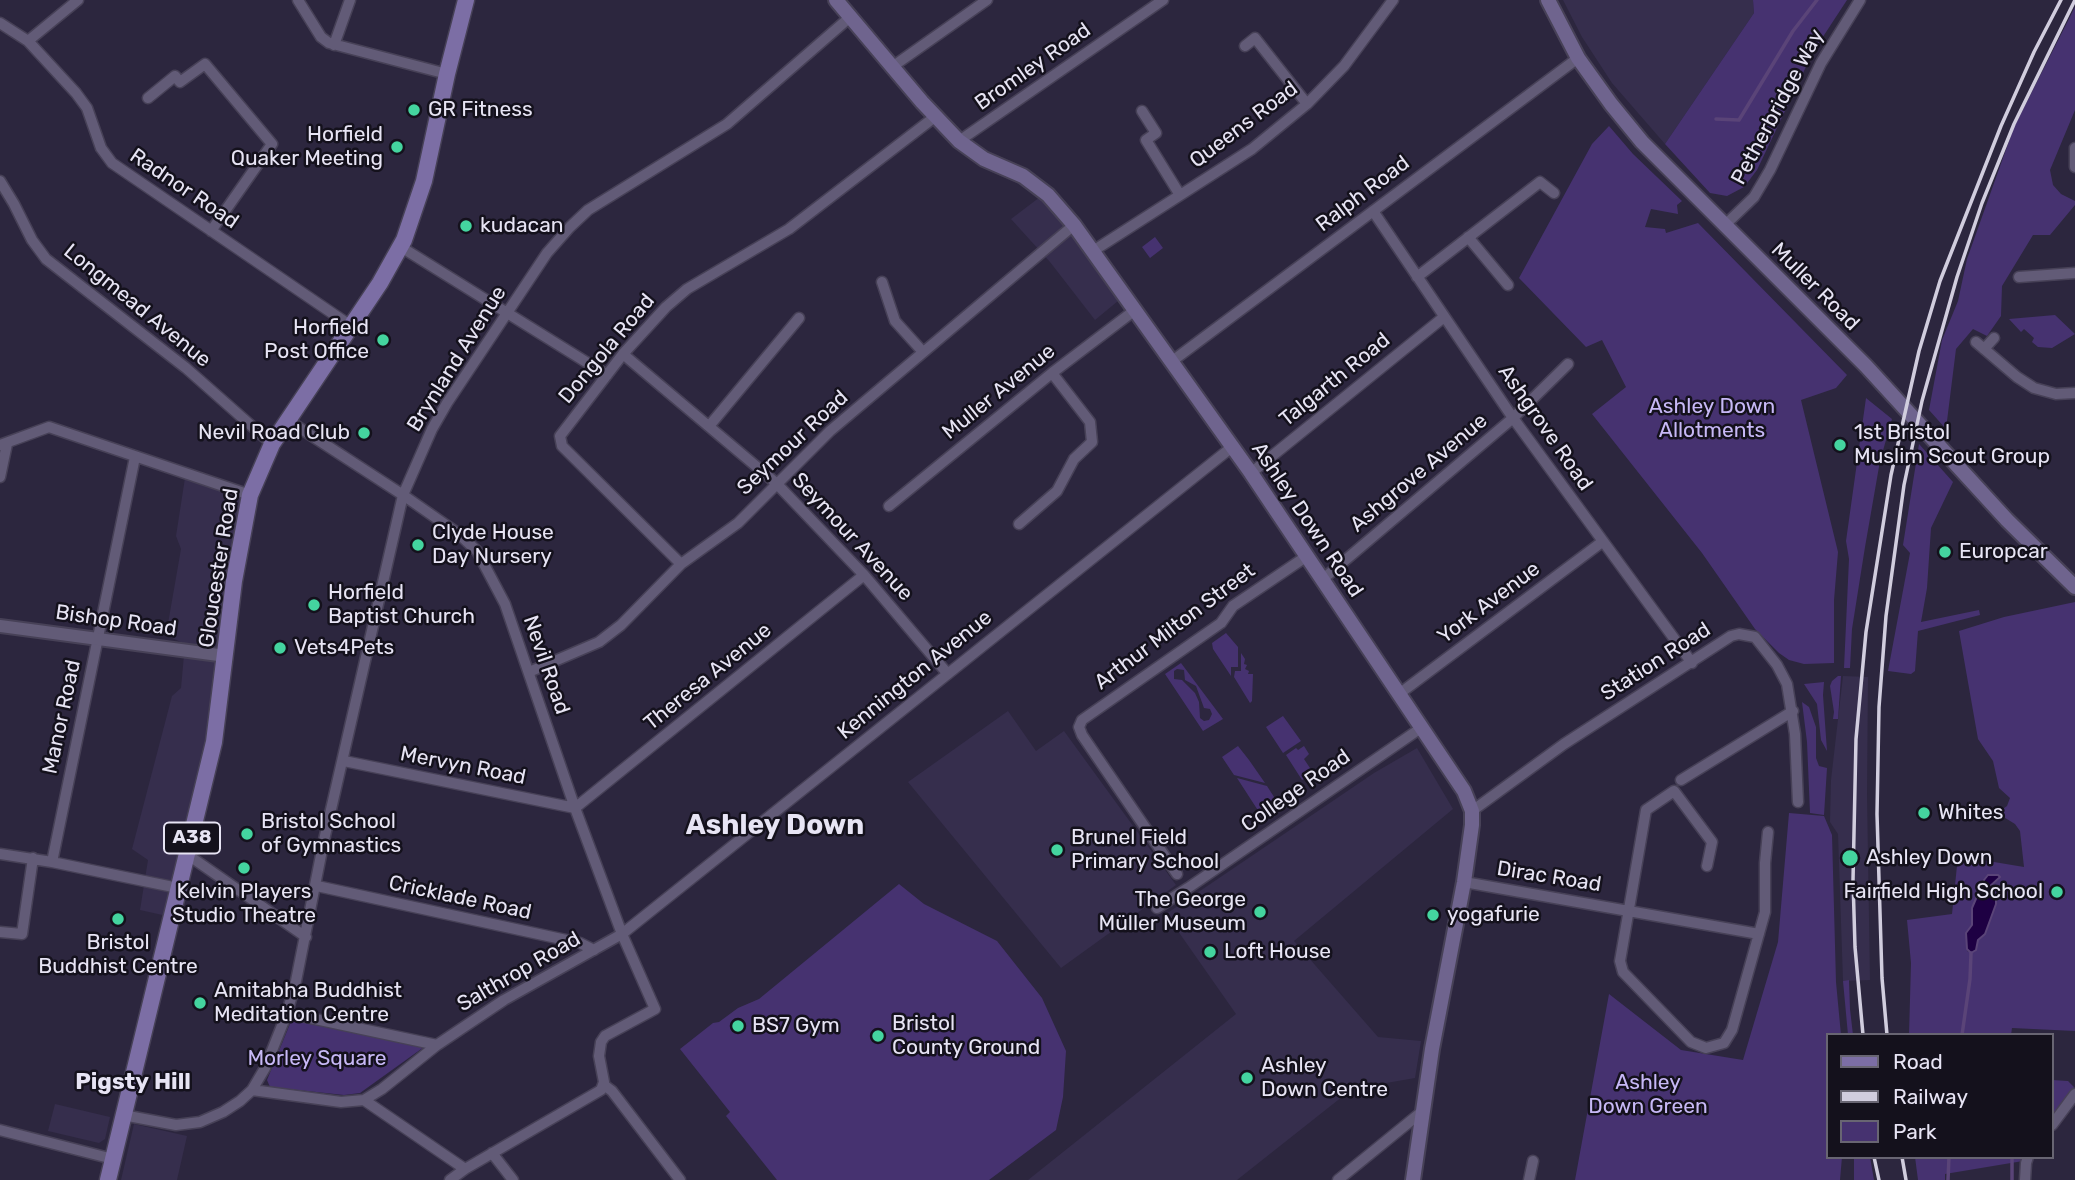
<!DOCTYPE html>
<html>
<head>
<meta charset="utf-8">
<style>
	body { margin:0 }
	#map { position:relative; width:2075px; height:1180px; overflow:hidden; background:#2c263e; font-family:Rubik,sans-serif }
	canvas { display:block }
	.legend { position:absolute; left:1826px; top:1033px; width:228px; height:126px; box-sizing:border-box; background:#14111c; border:2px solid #686572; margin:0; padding:9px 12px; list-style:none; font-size:21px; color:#e7e4f4 }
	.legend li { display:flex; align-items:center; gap:14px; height:35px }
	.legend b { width:35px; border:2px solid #686572 }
</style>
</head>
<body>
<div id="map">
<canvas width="2075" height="1180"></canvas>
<ul class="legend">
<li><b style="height:9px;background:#7c6ea5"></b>Road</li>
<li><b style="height:9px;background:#d1cdde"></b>Railway</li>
<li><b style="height:19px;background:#463270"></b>Park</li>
</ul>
</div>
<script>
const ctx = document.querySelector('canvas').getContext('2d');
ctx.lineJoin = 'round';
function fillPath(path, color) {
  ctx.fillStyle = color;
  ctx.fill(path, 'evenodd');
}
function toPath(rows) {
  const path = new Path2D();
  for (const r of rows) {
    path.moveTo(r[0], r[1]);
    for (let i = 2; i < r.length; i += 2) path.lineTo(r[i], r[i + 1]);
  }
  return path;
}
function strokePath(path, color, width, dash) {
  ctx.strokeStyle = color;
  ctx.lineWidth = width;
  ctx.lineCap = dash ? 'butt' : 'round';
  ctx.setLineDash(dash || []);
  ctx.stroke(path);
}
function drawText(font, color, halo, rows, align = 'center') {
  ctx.font = font + ' Rubik,sans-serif';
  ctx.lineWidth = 5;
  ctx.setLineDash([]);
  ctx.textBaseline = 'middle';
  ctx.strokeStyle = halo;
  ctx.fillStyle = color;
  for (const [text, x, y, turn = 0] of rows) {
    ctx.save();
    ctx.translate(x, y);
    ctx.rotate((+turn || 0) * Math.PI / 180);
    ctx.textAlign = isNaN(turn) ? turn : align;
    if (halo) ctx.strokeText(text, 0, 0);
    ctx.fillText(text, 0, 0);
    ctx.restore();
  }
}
fillPath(toPath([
	[1563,0,1753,0,1754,13,1665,144,1612,83,1582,37],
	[1040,197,1077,241,1118,301,1095,320,1050,262,1011,219],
	[185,478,242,499,205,752,167,916,140,910,148,860,132,849,172,696,181,688,185,644,166,635,181,549,176,536],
	[1843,676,1868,677,1867,794,1870,980,1843,981,1838,834,1830,822,1831,780],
	[1008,711,1036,751,1064,731,1176,885,1061,968,908,782],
	[1417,748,1453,809,1294,941,1378,1037,1421,1041,1415,1078,1352,1089,1237,1180,1028,1180,1236,1014,1166,914,1374,773],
	[55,1104,110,1117,105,1139,99,1143,48,1131],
	[134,1124,187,1136,177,1180,121,1180]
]), '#362e4d');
fillPath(toPath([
	[1753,0,1847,0,1813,52,1757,170,1744,187,1727,196,1710,193,1665,144,1754,13],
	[2075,7,2075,110,2050,170,2053,185,2061,194,2075,201,2075,205,2050,235,2033,235,2002,286,2001,316,1987,336,1973,329,1956,349,1946,429,1929,410,1942,340,1958,301,1967,259,2014,127],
	[1609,126,1633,154,1682,201,1677,205,1678,214,1651,209,1645,227,1665,229,1666,233,1698,223,1847,375,1836,388,1801,400,1838,552,1834,600,1834,663,1804,664,1789,660,1779,653,1755,629,1702,553,1592,414,1626,387,1602,340,1586,347,1519,278,1592,144],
	[1155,237,1163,248,1150,258,1142,247],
	[2055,315,2075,334,2052,348,2038,347,2032,342,2034,338,2024,329,2021,332,2009,319],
	[1866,398,1892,419,1880,461,1865,547,1852,629,1850,668,1844,668,1849,559,1846,541],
	[1919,444,1953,482,1931,528,1927,588,1921,622,1979,610,1980,615,1918,631,1915,671,1911,674,1888,671,1910,553,1903,545],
	[2075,602,2075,1031,2012,1028,2011,1035,1909,1035,1911,963,1907,920,1952,914,1958,856,2024,867,2020,831,2015,824,1997,813,2007,806,2010,798,1999,788,1993,761,1978,739,1959,631,2004,617],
	[1992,874,1999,879,1987,889,1984,900,1996,905,1985,934,1978,940,1971,953,1967,951,1966,936,1972,926,1972,908,1984,880],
	[1226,633,1238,647,1238,667,1231,667,1231,676,1213,649,1212,643],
	[1241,653,1245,659,1244,664,1247,665,1245,669,1249,671,1248,674,1253,674,1252,701,1250,703,1234,677,1235,671,1241,671],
	[1181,663,1223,719,1203,731,1165,674],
	[1177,669,1184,670,1185,680,1196,686,1204,708,1210,709,1212,714,1209,720,1204,721,1200,718,1199,702,1195,693,1182,680,1174,679,1174,671],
	[1838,676,1841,676,1838,719,1833,719,1834,712,1830,686,1832,681],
	[1824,682,1823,695,1827,751,1821,740,1817,704,1804,684],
	[1802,702,1809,707,1816,727,1816,758,1819,766,1827,768,1824,815,1810,813,1807,742],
	[1283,716,1301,741,1283,753,1266,727],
	[1238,746,1249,760,1265,783,1234,775,1222,757],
	[1304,746,1309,754,1304,759,1314,774,1302,780,1286,755,1296,748,1298,750],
	[1237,778,1267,786,1276,800,1259,812],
	[1789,813,1824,816,1832,835,1836,982,1841,1035,1828,1035,1828,1157,1842,1157,1840,1180,1575,1180,1609,994,1681,1050,1743,1060,1778,942],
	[899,884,924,904,997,941,1042,998,1066,1051,1063,1097,1056,1130,989,1180,777,1180,726,1116,730,1112,680,1049,713,1023,719,1022,738,1008,759,999],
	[1849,980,1850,1009,1853,1035,1848,1035,1843,981],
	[292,1019,424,1047,360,1093,344,1095,270,1087,267,1080],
	[2052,1080,2068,1081,2074,1087,2071,1095,2052,1120],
	[1854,1157,1870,1157,1874,1180,1854,1180],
	[1915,1157,2026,1157,2023,1161,1945,1174,1945,1180,1918,1180]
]), '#463270');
const water = toPath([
	[1988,875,1998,875,2000,877,1987,889,1984,899,1991,895,1996,899,1996,904,1985,934,1978,940,1976,950,1971,953,1967,949,1966,933,1972,925,1972,908,1984,880,1988,875]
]);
fillPath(water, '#1e0043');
strokePath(water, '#5a4478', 2);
strokePath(toPath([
	[1716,119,1739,120,1793,31,1817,0],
	[1962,1035,1970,979,1971,953],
	[2012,1157,2012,1180],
	[1948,1180,1949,1157]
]), '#5a4478', 3.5);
const minor = toPath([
	[298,0,321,37,329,43,447,74],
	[0,23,28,41,76,93,87,108,101,148,112,163,351,326],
	[28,41,78,0],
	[334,45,350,0],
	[1245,46,1255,38,1307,104],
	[892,67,987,0],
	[148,98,175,76,180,82,205,64,272,144,211,231],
	[1142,111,1156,133,1146,140,1180,195],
	[959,141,1163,0],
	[2075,148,2075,167],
	[0,181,14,204,32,240,46,259,186,368,272,444],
	[1373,211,1513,418,1692,663],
	[1724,226,1754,197,1770,170,1821,63,1860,0],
	[1468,237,1508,285],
	[401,247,607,375],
	[1093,251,1252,149,1307,104,1344,66,1393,0],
	[1417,277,1540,182,1554,193],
	[2019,277,2075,273],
	[882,282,895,321,923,352],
	[1976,342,2017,377,2034,388,2056,394,2075,393],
	[1984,349,1994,338],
	[623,354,776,483,864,575,947,673],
	[1171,362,1578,58],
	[289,421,403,495,459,534,477,551,505,604,575,808,622,934,655,1009,605,1036,601,1042,599,1056,604,1082,601,1090,465,1169,450,1180],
	[710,425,799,318],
	[0,445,49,427,250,495],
	[1251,473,1444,317],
	[0,477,7,444],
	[889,506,1052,373,1135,310],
	[1019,524,1057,491,1074,459,1092,442,1090,422,1052,373],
	[681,564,562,446,560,436,623,354,666,307,687,289,789,229,936,116],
	[1323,579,1513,418,1568,364],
	[529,672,599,642,621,625,681,564,738,523,830,431,1074,225],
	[1399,694,1602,542],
	[344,761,575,808,864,575],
	[1681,780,1793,711],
	[1472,811,1564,744,1731,636,1739,634,1755,637,1777,665,1787,684,1795,734,1798,802],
	[0,854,52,862,178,888],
	[188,855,306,937],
	[52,862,135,457],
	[1707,866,1712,842,1674,791,1646,810,1620,961,1623,972,1691,1042,1706,1048,1724,1043,1732,1030,1765,912,1765,863,1768,832],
	[1177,874,1082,735,1079,727,1082,720,1221,623,1233,606,1307,556],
	[1464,882,1759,934],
	[317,886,580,943,594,950],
	[1157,908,1188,888,1421,728],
	[0,932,22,934,33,858],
	[287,1013,437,1045],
	[604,1085,612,1091,680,1180],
	[252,1090,341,1102,364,1100,382,1089,437,1045,504,1000,622,934,1232,447],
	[364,1100,465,1169],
	[123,1115,176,1125,200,1122,223,1112,240,1101,252,1090,265,1068,287,1013,296,981,324,840,403,495,432,429,447,403,547,253,570,227,588,210,727,124,849,18],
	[2052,1125,2075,1094],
	[0,1130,113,1159],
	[492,1153,513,1180],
	[1338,1180,1424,1110],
	[1529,1180,1533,1161],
	[2025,1180,2026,1163,2028,1157]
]);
const tertiary = toPath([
	[0,626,226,656]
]);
const secondary = toPath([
	[836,0,922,102,959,141,984,159,1023,176,1048,195,1074,225,1251,473,1464,791,1472,811,1472,825,1464,882,1432,1049,1413,1180],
	[1548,0,1578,58,1611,104,1642,142,1866,366,2007,520,2075,587]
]);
const primary = toPath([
	[108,1180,214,742,234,581,250,495,272,444,380,283,404,240,424,181,447,74,466,0]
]);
strokePath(minor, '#474157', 13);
strokePath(tertiary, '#474157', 16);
strokePath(secondary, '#474157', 18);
strokePath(primary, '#474157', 19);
strokePath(minor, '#625b77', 10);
strokePath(tertiary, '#625b77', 12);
strokePath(secondary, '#6f648e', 14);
strokePath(primary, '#7c6ea5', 16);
strokePath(toPath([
	[1863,1035,1855,947,1853,880,1856,739,1866,632,1891,475,1919,351,1940,281,2001,126,2034,52,2061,0],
	[1887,1035,1882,978,1877,814,1879,707,1886,616,1904,485,1922,401,1957,277,1982,203,2014,124,2075,0],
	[1874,1157,1879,1180],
	[1902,1157,1906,1180]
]), '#d1cdde', 3.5);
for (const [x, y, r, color] of [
	[414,110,7,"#44d49f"],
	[397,147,7,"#44d49f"],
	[466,226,7,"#44d49f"],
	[383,340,7,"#44d49f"],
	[364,433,7,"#44d49f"],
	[1840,445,7,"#44d49f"],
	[418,545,7,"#44d49f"],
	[1945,552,7,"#44d49f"],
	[314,605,7,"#44d49f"],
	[280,648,7,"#44d49f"],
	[1924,813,7,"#44d49f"],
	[247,834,7,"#44d49f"],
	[1057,850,7,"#44d49f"],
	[1850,858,9,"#44d49f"],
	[244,868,7,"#44d49f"],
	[2057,892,7,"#44d49f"],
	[1260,912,7,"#44d49f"],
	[1433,915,7,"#44d49f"],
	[118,919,7,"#44d49f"],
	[1210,952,7,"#44d49f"],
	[200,1003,7,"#44d49f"],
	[738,1026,7,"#44d49f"],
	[878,1036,7,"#44d49f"],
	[1247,1078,7,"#44d49f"]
]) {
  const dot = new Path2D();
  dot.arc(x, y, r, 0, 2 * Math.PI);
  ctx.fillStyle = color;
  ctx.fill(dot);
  strokePath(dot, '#14111c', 2.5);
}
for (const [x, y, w] of [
	[192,838,56]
]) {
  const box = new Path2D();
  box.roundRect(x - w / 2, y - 15.5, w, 31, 5);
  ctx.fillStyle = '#14111c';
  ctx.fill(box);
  strokePath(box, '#e7e4f4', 2);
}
drawText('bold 19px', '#e7e4f4', null, [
	["A38",192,838]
]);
drawText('21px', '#e7e4f4', '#14111c', [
	["Bromley Road",1033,67,-35],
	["Petherbridge Way",1778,107,-62],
	["Queens Road",1244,125,-37],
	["Radnor Road",184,189,34],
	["Ralph Road",1363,194,-37],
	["Muller Road",1815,287,45],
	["Longmead Avenue",137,306,39],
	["Dongola Road",607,349,-50],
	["Brynland Avenue",457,359,-58],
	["Talgarth Road",1335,380,-39],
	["Muller Avenue",999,392,-39],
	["Ashgrove Road",1545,428,55],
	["Seymour Road",793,443,-43],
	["Ashgrove Avenue",1419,473,-40],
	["Ashley Down Road",1307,520,56],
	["Seymour Avenue",852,537,47],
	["Gloucester Road",219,568,-81],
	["York Avenue",1489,603,-37],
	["Bishop Road",116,621,8],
	["Arthur Milton Street",1175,627,-37],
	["Station Road",1656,662,-33],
	["Nevil Road",546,665,71],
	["Kennington Avenue",915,675,-39],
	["Theresa Avenue",708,677,-39],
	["Manor Road",62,717,-78],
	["Mervyn Road",463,766,11],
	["College Road",1296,791,-35],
	["Dirac Road",1549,877,9],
	["Cricklade Road",460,898,12],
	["Salthrop Road",519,972,-30]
]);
drawText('21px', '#e7e4f4', '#14111c', [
	["GR Fitness",428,110],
	["Horfield",383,135,"right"],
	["Quaker Meeting",383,159,"right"],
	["kudacan",480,226],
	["Horfield",369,328,"right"],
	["Post Office",369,352,"right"],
	["Nevil Road Club",350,433,"right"],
	["1st Bristol",1854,433],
	["Muslim Scout Group",1854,457],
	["Clyde House",432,533],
	["Day Nursery",432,557],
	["Europcar",1959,552],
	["Horfield",328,593],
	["Baptist Church",328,617],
	["Vets4Pets",294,648],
	["Whites",1938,813],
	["Bristol School",261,822],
	["of Gymnastics",261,846],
	["Brunel Field",1071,838],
	["Primary School",1071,862],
	["Ashley Down",1866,858],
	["Kelvin Players",244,892,"center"],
	["Studio Theatre",244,916,"center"],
	["Fairfield High School",2043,892,"right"],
	["The George",1246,900,"right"],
	["Müller Museum",1246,924,"right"],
	["yogafurie",1447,915],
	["Bristol",118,943,"center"],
	["Buddhist Centre",118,967,"center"],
	["Loft House",1224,952],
	["Amitabha Buddhist",214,991],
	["Meditation Centre",214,1015],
	["Bristol",892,1024],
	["County Ground",892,1048],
	["BS7 Gym",752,1026],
	["Ashley",1261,1066],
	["Down Centre",1261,1090]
], 'left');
drawText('21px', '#c7b8f6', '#14111c', [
	["Ashley Down",1712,407],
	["Allotments",1712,431],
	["Morley Square",317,1059],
	["Ashley",1648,1083],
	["Down Green",1648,1107]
]);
drawText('bold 23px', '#e7e4f4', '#14111c', [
	["Pigsty Hill",133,1082]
]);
drawText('bold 28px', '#e7e4f4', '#14111c', [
	["Ashley Down",775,826]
]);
</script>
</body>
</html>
